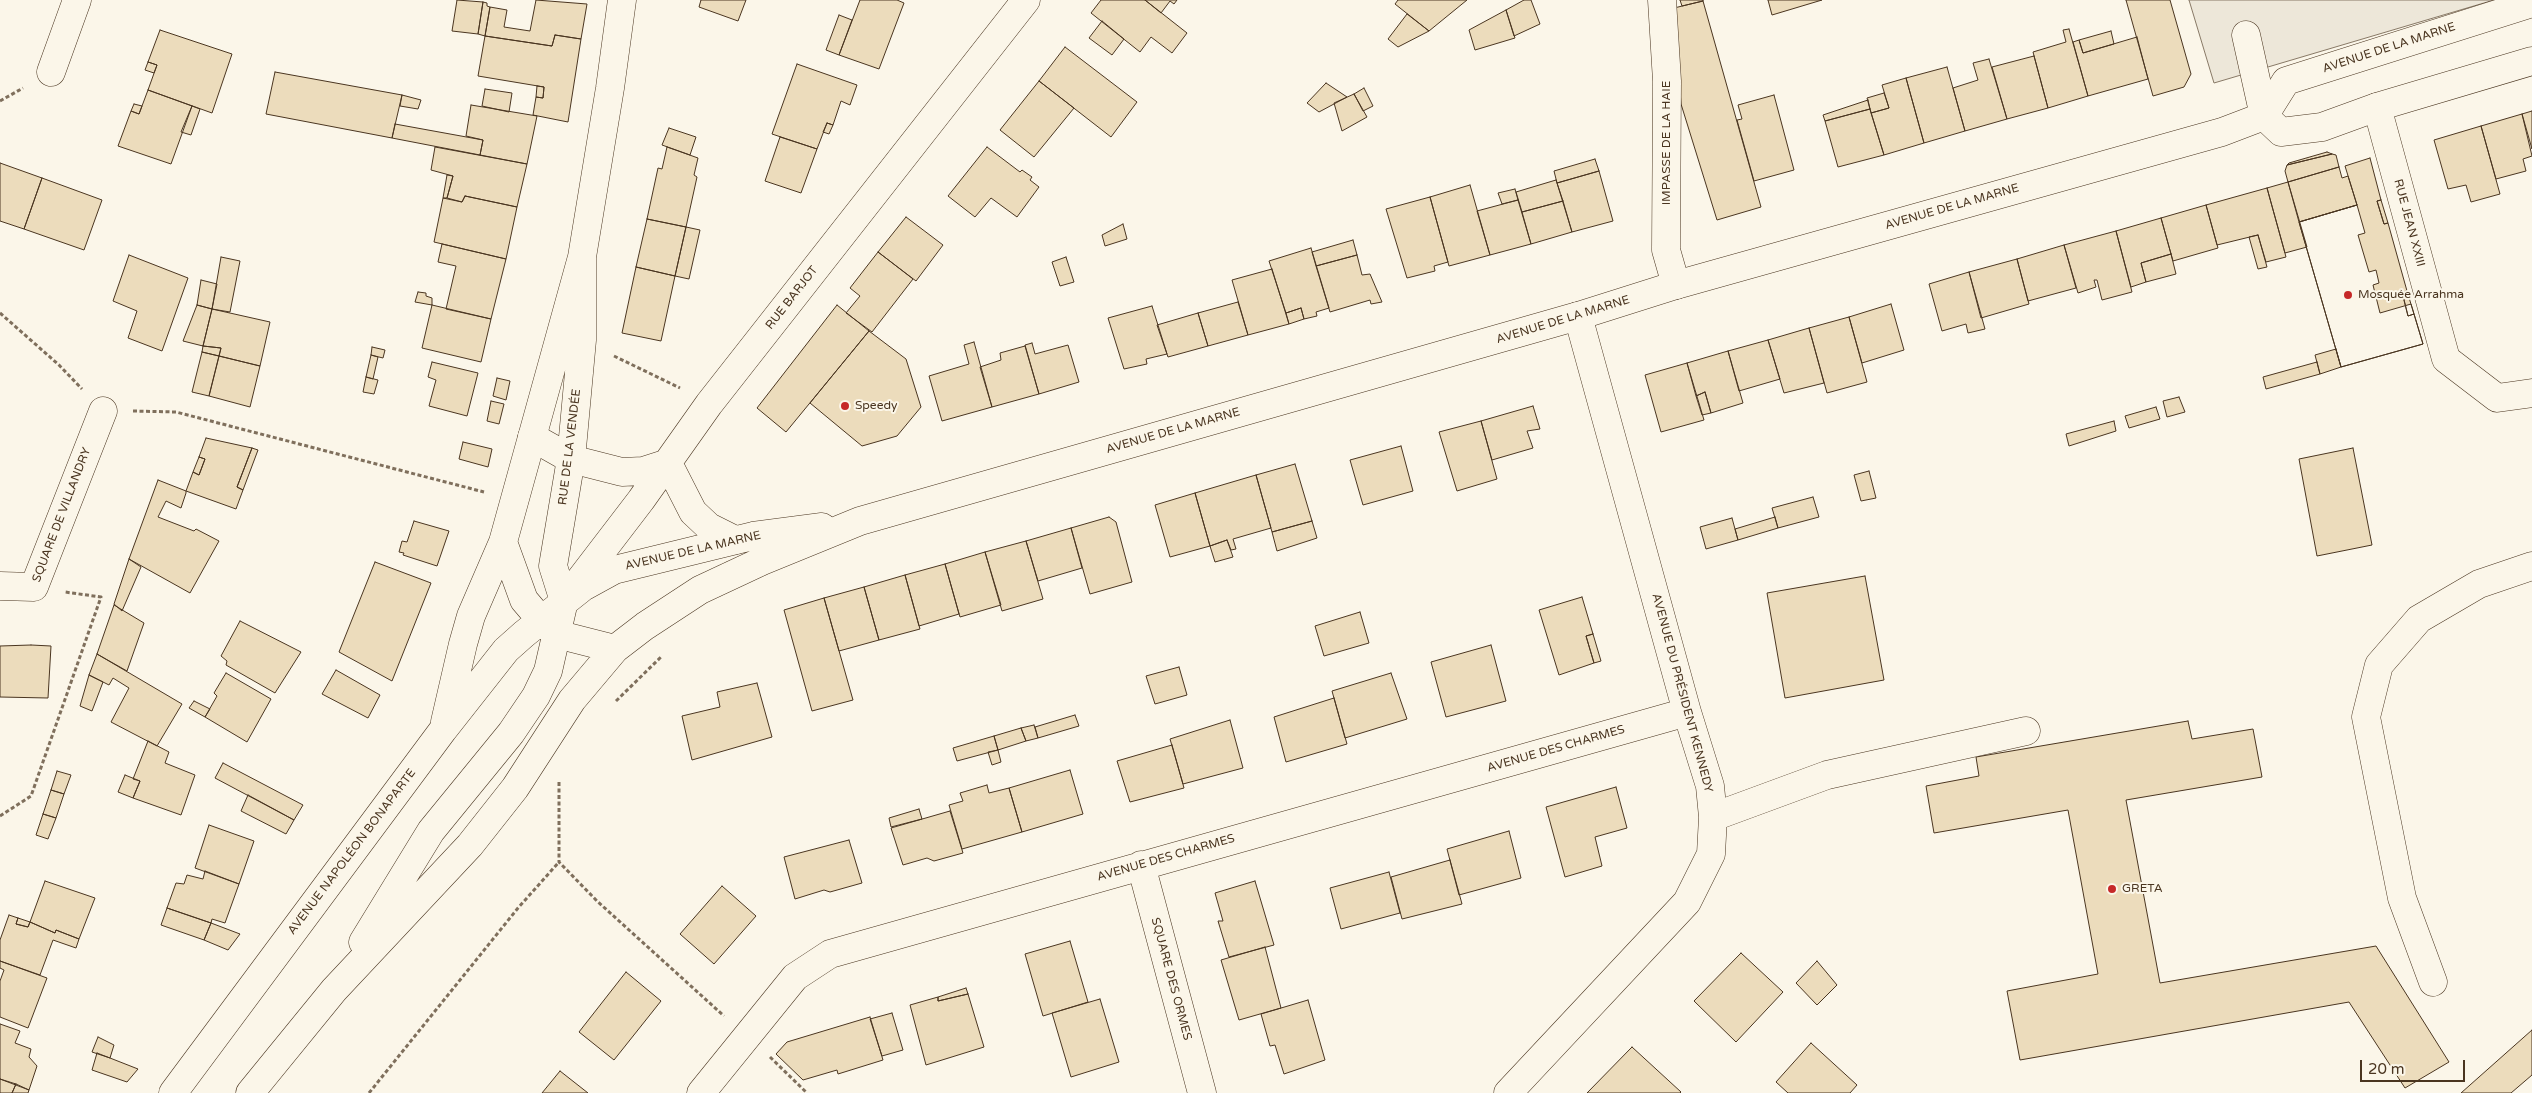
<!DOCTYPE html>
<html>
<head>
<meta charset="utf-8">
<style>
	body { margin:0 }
	#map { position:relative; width:2532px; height:1093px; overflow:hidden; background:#fbf6e9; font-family:"Varela Round",sans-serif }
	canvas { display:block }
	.scale { position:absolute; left:2360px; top:1060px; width:105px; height:22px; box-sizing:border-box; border:2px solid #4a3520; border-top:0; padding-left:6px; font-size:15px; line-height:18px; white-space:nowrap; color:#4a3520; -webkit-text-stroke:4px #fbf6e9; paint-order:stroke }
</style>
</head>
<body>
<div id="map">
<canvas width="2532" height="1093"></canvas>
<div class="scale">20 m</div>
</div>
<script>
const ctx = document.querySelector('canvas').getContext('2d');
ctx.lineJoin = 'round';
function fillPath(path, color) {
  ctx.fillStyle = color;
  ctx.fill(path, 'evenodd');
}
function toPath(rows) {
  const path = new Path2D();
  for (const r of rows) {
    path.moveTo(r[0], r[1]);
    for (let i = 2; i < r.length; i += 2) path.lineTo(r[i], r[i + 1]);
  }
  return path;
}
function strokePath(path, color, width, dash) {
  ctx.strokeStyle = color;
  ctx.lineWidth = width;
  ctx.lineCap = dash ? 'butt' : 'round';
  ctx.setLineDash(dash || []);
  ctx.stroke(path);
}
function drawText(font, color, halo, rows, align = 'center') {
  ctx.font = font + ' "Varela Round",sans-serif';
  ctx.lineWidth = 4;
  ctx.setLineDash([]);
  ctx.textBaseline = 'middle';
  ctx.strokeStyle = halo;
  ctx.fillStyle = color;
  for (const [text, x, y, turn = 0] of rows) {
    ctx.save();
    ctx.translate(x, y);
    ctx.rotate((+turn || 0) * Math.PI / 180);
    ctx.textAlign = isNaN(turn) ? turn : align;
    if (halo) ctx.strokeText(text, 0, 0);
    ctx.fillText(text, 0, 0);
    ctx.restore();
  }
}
const parking = toPath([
	[2189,0,2494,0,2214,83,2189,0]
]);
fillPath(parking, '#ede7d9');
strokePath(parking, '#887966', 1);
const building = toPath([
	[457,0,483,2,478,34,452,31,457,0],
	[536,0,587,4,581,39,555,35,552,46,485,36,490,7,507,10,504,27,530,31,536,0],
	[701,0,746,0,738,21,699,7,701,0],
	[860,0,897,0,904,3,879,69,839,55,860,0],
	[1101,0,1145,0,1187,33,1172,53,1151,37,1140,52,1091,13,1101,0],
	[1145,0,1177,0,1174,4,1170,1,1161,13,1145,0],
	[1398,0,1467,0,1429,31,1395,4,1398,0],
	[1524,0,1531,0,1540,24,1514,36,1506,10,1524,0],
	[1680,0,1703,0,1703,1,1682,6,1680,0],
	[1768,0,1822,0,1772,15,1768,0],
	[2126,0,2170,0,2191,74,2184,87,2153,96,2126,0],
	[1703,1,1761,207,1717,220,1681,104,1674,8,1703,1],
	[483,2,487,3,487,6,490,7,485,36,478,34,483,2],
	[1506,10,1515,38,1475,50,1469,30,1506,10],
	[1407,14,1429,31,1398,47,1388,39,1407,14],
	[839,15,852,20,839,55,826,50,839,15],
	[1102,21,1124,39,1112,55,1089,38,1102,21],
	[2069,29,2088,96,2048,108,2033,52,2066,42,2063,30,2069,29],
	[160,30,232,54,212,113,148,90,157,65,148,62,160,30],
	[2111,31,2114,44,2083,53,2079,40,2111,31],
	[555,35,581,39,568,122,533,115,536,97,543,98,544,87,478,76,485,36,552,46,555,35],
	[2137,37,2148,79,2088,96,2073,42,2079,40,2083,53,2137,37],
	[1065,47,1137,102,1111,137,1039,81,1065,47],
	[2034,56,2048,108,2007,119,1992,67,2034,56],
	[1989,59,2007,119,1965,131,1953,88,1978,80,1973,63,1989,59],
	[148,62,157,65,154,73,145,70,148,62],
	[797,64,857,85,850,105,841,101,833,125,827,123,817,149,772,134,797,64],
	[1947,67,1965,131,1924,143,1906,78,1947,67],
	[275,72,402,95,392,138,266,114,275,72],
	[1906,78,1924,143,1884,155,1871,113,1889,108,1882,85,1906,78],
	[1039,81,1074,108,1034,157,1000,130,1039,81],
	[1326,83,1347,97,1319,112,1307,103,1326,83],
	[537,86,544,87,543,98,536,97,537,86],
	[1364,88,1373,106,1363,111,1354,94,1364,88],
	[485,89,512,93,509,112,482,106,485,89],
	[148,90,192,106,171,164,118,146,131,111,139,114,148,90],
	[1884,93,1889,108,1871,113,1867,98,1884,93],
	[1354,94,1367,117,1342,131,1334,103,1354,94],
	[402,95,421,100,418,109,400,106,402,95],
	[1774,95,1794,170,1754,181,1737,120,1742,119,1738,105,1774,95],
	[1868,100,1870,109,1825,121,1823,115,1868,100],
	[134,104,142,106,139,114,131,111,134,104],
	[471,105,537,116,527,164,480,155,483,140,466,136,471,105],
	[192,106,200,109,191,135,181,132,192,106],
	[1870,109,1884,155,1838,167,1825,121,1870,109],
	[2532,111,2532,149,2522,114,2532,111],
	[2522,114,2532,156,2523,159,2526,171,2496,179,2481,126,2522,114],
	[827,123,833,125,829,134,823,132,827,123],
	[395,124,483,140,480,155,392,138,395,124],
	[2481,126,2500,194,2471,202,2466,185,2448,189,2434,140,2481,126],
	[669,128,696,137,690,155,662,145,669,128],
	[780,137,817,149,801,193,765,181,780,137],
	[435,147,527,164,517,207,465,196,462,202,447,198,453,176,431,170,435,147],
	[667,147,698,158,694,175,697,177,686,227,647,219,658,168,662,169,667,147],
	[987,147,1020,172,1022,170,1032,177,1030,180,1039,187,1017,217,991,198,975,217,948,196,987,147],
	[2327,152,2332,154,2287,165,2289,163,2327,152],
	[2332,154,2336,155,2339,167,2288,182,2285,171,2287,165,2332,154],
	[2370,158,2381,200,2377,201,2384,224,2388,223,2407,291,2402,292,2408,316,2414,314,2423,344,2341,367,2299,222,2357,205,2345,166,2370,158],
	[1595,159,1599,171,1557,183,1554,171,1595,159],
	[0,163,42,178,24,229,0,221,0,163],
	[2339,167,2342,178,2348,176,2357,205,2299,222,2288,182,2339,167],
	[1599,171,1613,221,1572,232,1557,183,1599,171],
	[447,175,453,176,447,198,443,198,447,175],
	[42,178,102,200,84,250,24,229,42,178],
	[1556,180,1563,201,1522,212,1516,192,1556,180],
	[2288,182,2307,247,2285,253,2267,188,2288,182],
	[1470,185,1490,255,1449,266,1430,197,1470,185],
	[2267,188,2286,257,2266,262,2258,235,2217,245,2206,205,2267,188],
	[1515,189,1518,200,1502,204,1498,193,1515,189],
	[465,196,517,207,506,259,434,242,443,198,462,202,465,196],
	[1430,197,1448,262,1434,266,1435,271,1407,278,1386,209,1430,197],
	[1518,200,1531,244,1490,255,1477,211,1518,200],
	[2381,200,2388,223,2384,224,2377,201,2381,200],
	[1563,201,1572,232,1531,244,1522,212,1563,201],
	[2206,205,2218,248,2173,261,2161,218,2206,205],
	[2357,205,2365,233,2358,235,2369,272,2376,270,2379,283,2373,285,2380,313,2411,304,2423,344,2341,367,2299,222,2357,205],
	[906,217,943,245,916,281,878,252,906,217],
	[2161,218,2171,254,2141,263,2146,282,2131,287,2116,231,2161,218],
	[647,219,686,227,675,276,636,267,647,219],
	[1123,224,1127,239,1105,246,1102,235,1123,224],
	[686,227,700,230,689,279,675,276,686,227],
	[2116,231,2132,292,2102,300,2097,280,2094,280,2096,287,2078,293,2064,245,2116,231],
	[2258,235,2267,267,2258,269,2249,237,2258,235],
	[1353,240,1357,255,1316,266,1312,252,1353,240],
	[442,244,506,259,491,319,446,309,456,266,438,262,442,244],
	[2064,245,2076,288,2028,301,2017,259,2064,245],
	[1311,248,1329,308,1316,312,1317,316,1304,319,1301,308,1286,313,1269,261,1311,248],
	[878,252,913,279,872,332,846,313,860,296,850,288,878,252],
	[2171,254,2176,274,2146,282,2141,263,2171,254],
	[129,255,188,278,162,351,128,338,137,311,113,301,129,255],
	[1357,255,1362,275,1370,274,1382,302,1371,304,1370,300,1330,312,1316,266,1357,255],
	[221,257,240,261,230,312,212,309,221,257],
	[1066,257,1074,282,1060,286,1052,262,1066,257],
	[2017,259,2029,304,1981,318,1969,272,2017,259],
	[636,267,675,276,661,341,622,333,636,267],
	[1272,269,1289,324,1248,335,1232,280,1272,269],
	[1969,272,1985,329,1968,333,1966,324,1942,331,1929,284,1969,272],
	[201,280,217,284,212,309,197,305,201,280],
	[2407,291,2414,314,2408,316,2402,292,2407,291],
	[418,292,426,293,426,296,432,298,432,305,415,302,418,292],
	[1238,302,1248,335,1208,346,1198,313,1238,302],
	[1891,304,1904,350,1862,363,1849,317,1891,304],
	[197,305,212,309,203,346,183,341,197,305],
	[432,305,491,319,481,362,422,348,432,305],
	[837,305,869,331,786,432,757,408,837,305],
	[1152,306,1167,354,1146,359,1147,364,1124,369,1108,318,1152,306],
	[1301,308,1304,319,1289,324,1286,313,1301,308],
	[212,309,270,322,260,366,219,356,221,348,203,346,212,309],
	[1198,313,1208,346,1168,357,1157,325,1198,313],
	[1849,317,1867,382,1827,393,1809,328,1849,317],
	[1809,328,1824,383,1784,393,1768,340,1809,328],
	[869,331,906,359,921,407,897,436,862,446,810,403,869,331],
	[1768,340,1780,379,1739,391,1728,351,1768,340],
	[974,342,992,407,942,421,929,376,969,364,964,345,974,342],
	[1032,343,1035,354,1068,345,1079,382,1039,394,1025,345,1032,343],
	[203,346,221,348,219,356,202,352,203,346],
	[1025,346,1039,394,992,407,980,367,1001,360,1000,353,1025,346],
	[372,347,385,350,383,358,371,355,372,347],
	[2336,349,2341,367,2320,374,2315,355,2336,349],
	[1728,351,1743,403,1711,413,1705,392,1696,396,1687,363,1728,351],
	[202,352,219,356,209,396,192,392,202,352],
	[371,355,378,357,373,379,366,377,371,355],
	[219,356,260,366,250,407,209,396,219,356],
	[432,362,478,373,467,416,429,406,436,380,428,377,432,362],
	[2317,362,2320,374,2266,389,2263,377,2317,362],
	[1687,363,1704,420,1661,432,1645,375,1687,363],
	[366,377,378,380,374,394,363,392,366,377],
	[497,378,510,381,506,400,493,396,497,378],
	[1705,392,1711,413,1702,415,1696,396,1705,392],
	[2179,397,2185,412,2167,417,2163,401,2179,397],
	[491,401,504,404,499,424,487,421,491,401],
	[1533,406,1540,429,1527,431,1533,448,1492,460,1481,421,1533,406],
	[2156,407,2160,419,2129,428,2125,416,2156,407],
	[1481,421,1497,479,1457,491,1439,432,1481,421],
	[2114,421,2116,431,2069,446,2066,434,2114,421],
	[206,438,252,448,237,487,243,490,236,509,186,491,193,472,199,475,205,459,199,457,206,438],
	[463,442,492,449,488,467,459,459,463,442],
	[1401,446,1413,491,1363,505,1350,460,1401,446],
	[252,448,258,450,243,490,237,487,252,448],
	[2353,448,2372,545,2317,556,2299,459,2353,448],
	[199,457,205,459,199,475,193,472,199,457],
	[1295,464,1312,521,1272,532,1256,475,1295,464],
	[1869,471,1876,498,1861,501,1854,475,1869,471],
	[1256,475,1271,528,1233,539,1236,549,1231,550,1227,540,1210,546,1195,493,1256,475],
	[158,480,186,491,186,493,181,508,166,501,158,517,194,531,196,529,219,541,190,593,129,559,158,480],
	[1195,493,1210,546,1170,557,1155,505,1195,493],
	[1813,497,1819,517,1778,528,1772,508,1813,497],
	[1109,517,1116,522,1132,582,1090,594,1071,528,1109,517],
	[1775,517,1778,528,1738,540,1735,529,1775,517],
	[1732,518,1738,540,1706,549,1700,527,1732,518],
	[414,521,449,531,437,566,403,555,404,553,399,552,402,541,407,542,414,521],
	[1312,521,1317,538,1277,551,1272,532,1312,521],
	[1071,528,1082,568,1038,581,1026,541,1071,528],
	[1227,540,1233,557,1215,562,1210,546,1227,540],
	[1026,541,1043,599,1002,611,985,552,1026,541],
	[985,552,1001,605,960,617,945,564,985,552],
	[129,559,141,567,122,611,114,604,129,559],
	[375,562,431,583,392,681,339,652,375,562],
	[945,564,959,614,919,626,905,575,945,564],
	[905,575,920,629,879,640,864,587,905,575],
	[1865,576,1884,680,1785,698,1767,593,1865,576],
	[864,587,879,640,839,651,824,598,864,587],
	[1582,597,1593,634,1586,636,1594,663,1559,675,1539,610,1582,597],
	[824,598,853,700,812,711,784,610,824,598],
	[114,605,144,623,127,671,97,654,114,605],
	[1360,612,1369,643,1324,656,1315,626,1360,612],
	[240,621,301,652,275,693,226,665,227,661,221,656,240,621],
	[1593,634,1601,661,1594,663,1586,636,1593,634],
	[31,645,51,646,48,698,0,697,0,646,31,645],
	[1491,645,1506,701,1446,717,1431,662,1491,645],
	[97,654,182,704,157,746,111,722,129,688,113,678,109,685,89,675,97,654],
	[1179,667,1187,695,1155,704,1146,676,1179,667],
	[336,670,380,695,368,718,322,694,336,670],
	[226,673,271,699,247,742,205,717,217,696,214,693,226,673],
	[1391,673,1407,719,1345,738,1332,691,1391,673],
	[89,675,103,682,92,711,80,706,89,675],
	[757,683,772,737,692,760,682,716,720,707,717,692,757,683],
	[1334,698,1347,744,1286,762,1274,717,1334,698],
	[194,701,210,709,205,717,189,708,194,701],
	[1075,715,1079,726,1038,738,1035,727,1075,715],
	[1230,720,1243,768,1183,784,1170,739,1230,720],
	[2188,721,2192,739,2253,729,2262,777,2126,800,2160,983,2376,946,2449,1062,2405,1088,2349,1002,2020,1060,2007,991,2098,974,2068,810,1934,833,1926,786,1979,776,1976,757,2188,721],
	[1034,725,1038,738,1026,741,1021,728,1034,725],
	[1021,728,1026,741,998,750,994,736,1021,728],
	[994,736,998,750,957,761,953,748,994,736],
	[148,741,169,752,165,763,195,775,181,815,133,798,140,781,133,779,148,741],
	[1172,745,1184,788,1130,802,1117,761,1172,745],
	[998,750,1001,762,992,765,988,752,998,750],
	[223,763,303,805,294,820,215,778,223,763],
	[1070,770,1083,814,1022,832,1009,788,1070,770],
	[57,771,71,775,64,794,51,790,57,771],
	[125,775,140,781,133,798,118,792,125,775],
	[987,785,989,793,1009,788,1022,832,962,849,949,805,963,801,960,793,987,785],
	[1616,787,1627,828,1595,837,1602,866,1565,877,1546,807,1616,787],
	[51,790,64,794,56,818,43,814,51,790],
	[248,795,294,820,286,834,241,811,248,795],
	[919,809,922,819,891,827,889,818,919,809],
	[950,811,963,853,934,861,927,858,903,865,891,828,950,811],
	[43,814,56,818,48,839,36,835,43,814],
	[209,825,254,841,239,884,195,868,209,825],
	[1509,831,1521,878,1459,895,1447,849,1509,831],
	[849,840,862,883,830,892,824,890,795,899,784,857,849,840],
	[1450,860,1462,904,1402,919,1391,877,1450,860],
	[205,871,239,884,225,923,212,919,211,923,167,908,176,883,184,884,187,875,203,879,205,871],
	[1389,872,1400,913,1341,929,1330,888,1389,872],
	[45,881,95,898,79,939,56,930,55,933,30,922,45,881],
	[1255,881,1274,945,1229,957,1218,921,1223,921,1215,893,1255,881],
	[722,886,756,916,714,964,680,934,722,886],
	[167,908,211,923,204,940,161,925,167,908],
	[9,915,18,918,16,924,28,927,30,922,55,933,56,930,79,939,76,948,53,940,40,975,0,961,0,940,9,915],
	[18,918,30,922,28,927,16,924,18,918],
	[211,923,240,934,228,950,204,940,211,923],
	[1070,941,1088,1002,1043,1016,1025,954,1070,941],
	[1265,947,1281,1008,1239,1020,1221,960,1265,947],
	[1741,953,1783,992,1736,1042,1694,1001,1741,953],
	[0,961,47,978,28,1028,0,1017,0,981,4,970,0,968,0,961],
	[1817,961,1837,985,1817,1005,1796,983,1817,961],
	[626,972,661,1001,614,1060,579,1032,626,972],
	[966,988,968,994,938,1001,938,997,966,988],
	[968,994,984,1047,926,1065,910,1005,938,997,938,1001,968,994],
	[1100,999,1119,1062,1071,1077,1052,1013,1100,999],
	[1308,1000,1325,1060,1284,1074,1275,1045,1270,1046,1261,1014,1308,1000],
	[892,1013,903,1050,882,1056,870,1019,892,1013],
	[870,1017,883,1060,838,1074,837,1070,803,1080,776,1054,787,1042,870,1017],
	[0,1024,20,1031,15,1043,31,1049,29,1057,37,1066,29,1090,0,1079,0,1024],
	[2532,1030,2532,1075,2511,1093,2461,1093,2532,1030],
	[98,1037,114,1045,110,1058,92,1052,98,1037],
	[1811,1043,1857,1085,1850,1093,1788,1093,1776,1082,1811,1043],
	[1632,1047,1681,1092,1680,1093,1587,1093,1632,1047],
	[97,1053,110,1058,138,1069,127,1082,92,1070,97,1053],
	[560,1071,588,1093,542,1093,560,1071],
	[0,1079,16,1084,12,1093,0,1093,0,1079],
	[16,1084,29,1090,28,1093,12,1093,16,1084]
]);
fillPath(building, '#ecdcbc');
strokePath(building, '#4a3520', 1);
const minor = toPath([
	[1662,0,1667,81,1666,250,1676,285],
	[2246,35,2264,116],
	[51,72,77,0],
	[2377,107,2446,359,2497,398,2532,393],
	[532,437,571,459,622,472,643,471,668,463,693,512,709,527,735,540],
	[0,586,34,587,103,411],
	[566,598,641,500,709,404,1026,0],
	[1713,817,1827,775,2026,731],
	[1141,865,1202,1093],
	[2433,982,2402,898,2366,717,2379,665,2419,619,2479,584,2532,566],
	[701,1093,795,977,830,954,1687,712],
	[1508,1093,1687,902,1711,854,1713,817,1710,786,1687,712,1578,316]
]);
const major = toPath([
	[2264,116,2281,132,2322,127,2377,107,2532,61],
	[503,542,524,600,541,620,556,634,615,649],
	[445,722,463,644,471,616,503,542,582,257,610,88,622,0],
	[363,942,431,831,511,733,536,696,548,671,564,601,553,566,571,459,582,340,582,257],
	[173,1093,443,730,506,650,524,634,583,587,614,570,753,536,822,527],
	[250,1093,334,990,470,845,515,788,572,700,615,649,645,626,700,590,762,561,860,521,1578,316,1676,285,2222,132,2264,116,2286,81,2532,3]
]);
strokePath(minor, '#4a3520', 29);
strokePath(major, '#4a3520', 29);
strokePath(toPath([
	[0,101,23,88],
	[0,313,59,365,82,389],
	[614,356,680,388],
	[133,411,176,412,484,492],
	[616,701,662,656],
	[559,782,559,862,597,901,724,1016],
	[0,816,31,796,101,597,65,592],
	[770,1057,807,1093],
	[369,1093,518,908,559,862]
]), '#7f6f5c', 3, [4, 2.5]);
strokePath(minor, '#fbf6e9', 28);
strokePath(major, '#fbf6e9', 28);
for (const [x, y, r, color] of [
	[2348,295,5,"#c62828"],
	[845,406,5,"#c62828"],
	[2112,889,5,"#c62828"]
]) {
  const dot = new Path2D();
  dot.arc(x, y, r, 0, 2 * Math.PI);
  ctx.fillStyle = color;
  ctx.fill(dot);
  strokePath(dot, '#fbf6e9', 2);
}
drawText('12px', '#4a3520', '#fbf6e9', [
	["AVENUE DE LA MARNE",2389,48,-18],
	["IMPASSE DE LA HAIE",1667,143,-90],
	["AVENUE DE LA MARNE",1952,207,-16],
	["RUE JEAN XXIII",2409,223,75],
	["RUE BARJOT",792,298,-52],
	["AVENUE DE LA MARNE",1563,320,-17],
	["AVENUE DE LA MARNE",1173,431,-16],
	["RUE DE LA VENDÉE",570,447,-83],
	["SQUARE DE VILLANDRY",62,515,-69],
	["AVENUE DE LA MARNE",693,551,-13],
	["AVENUE DU PRÉSIDENT KENNEDY",1682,693,75],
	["AVENUE DES CHARMES",1556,749,-16],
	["AVENUE NAPOLÉON BONAPARTE",352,852,-53],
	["AVENUE DES CHARMES",1166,858,-16],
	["SQUARE DES ORMES",1171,979,75]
]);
drawText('12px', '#4a3520', '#fbf6e9', [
	["Mosquée Arrahma",2358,295],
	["Speedy",855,406],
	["GRETA",2122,889]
], 'left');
</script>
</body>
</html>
